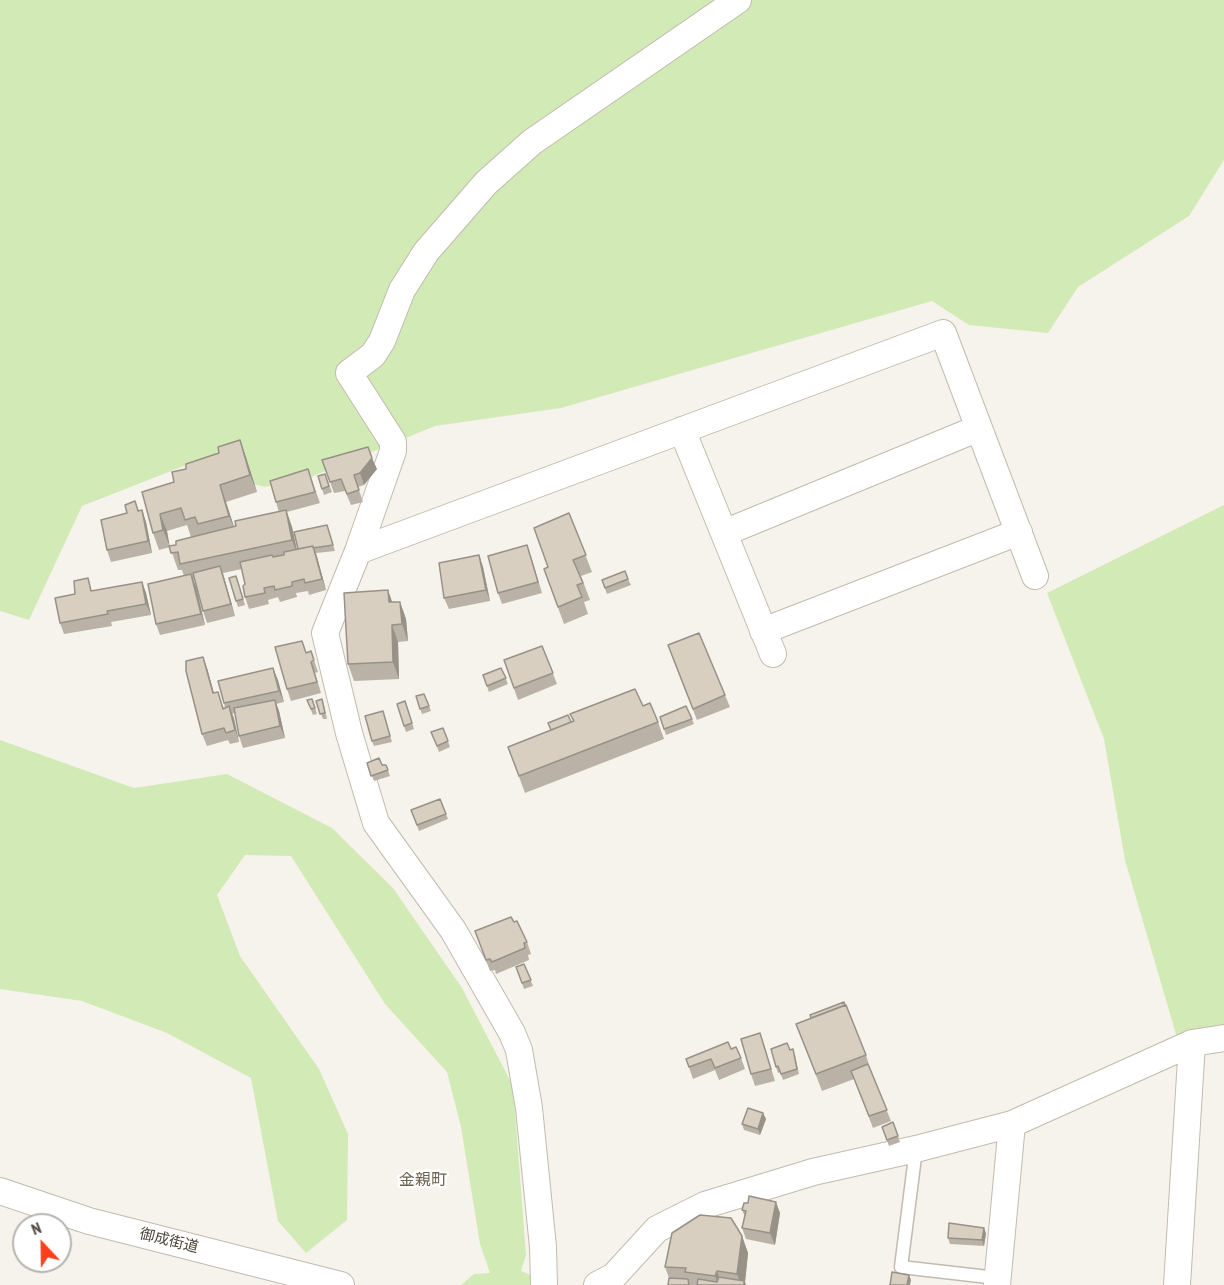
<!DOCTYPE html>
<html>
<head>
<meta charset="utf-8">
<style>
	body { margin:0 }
	#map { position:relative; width:1224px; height:1285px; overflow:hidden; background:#f6f3ec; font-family:"PT Sans Narrow",sans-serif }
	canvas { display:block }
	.north { position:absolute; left:12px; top:1213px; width:60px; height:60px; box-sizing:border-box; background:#fff; border:2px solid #b7b4b0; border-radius:50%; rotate:338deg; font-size:16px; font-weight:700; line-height:24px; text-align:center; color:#4b4439 }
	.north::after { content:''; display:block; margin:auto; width:21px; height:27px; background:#fc3f1d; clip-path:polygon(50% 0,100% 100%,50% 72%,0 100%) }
</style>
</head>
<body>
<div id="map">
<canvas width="1224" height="1285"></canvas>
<div class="north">N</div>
</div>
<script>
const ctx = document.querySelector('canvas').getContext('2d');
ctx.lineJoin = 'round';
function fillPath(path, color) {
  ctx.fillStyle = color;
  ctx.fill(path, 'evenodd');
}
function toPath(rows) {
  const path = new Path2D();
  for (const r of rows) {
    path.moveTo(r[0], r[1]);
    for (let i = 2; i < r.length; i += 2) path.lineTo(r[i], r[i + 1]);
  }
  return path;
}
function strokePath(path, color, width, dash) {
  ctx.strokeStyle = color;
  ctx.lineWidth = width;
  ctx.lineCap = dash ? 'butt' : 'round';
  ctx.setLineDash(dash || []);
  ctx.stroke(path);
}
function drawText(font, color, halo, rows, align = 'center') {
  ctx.font = font + ' "PT Sans Narrow","Noto Sans JP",sans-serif';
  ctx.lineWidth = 5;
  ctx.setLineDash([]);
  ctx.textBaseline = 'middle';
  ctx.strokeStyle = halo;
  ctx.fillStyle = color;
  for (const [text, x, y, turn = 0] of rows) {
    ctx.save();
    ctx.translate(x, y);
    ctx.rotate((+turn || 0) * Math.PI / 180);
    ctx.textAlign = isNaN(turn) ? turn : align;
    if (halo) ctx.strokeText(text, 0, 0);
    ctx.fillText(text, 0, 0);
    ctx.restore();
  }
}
fillPath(toPath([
	[0,0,1224,0,1224,160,1189,216,1078,287,1048,333,969,325,932,301,561,408,435,426,311,477,265,487,184,466,82,506,29,620,0,611],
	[1224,505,1224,1034,1178,1041,1125,860,1104,739,1047,593],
	[0,740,134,788,227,774,332,828,393,888,462,988,513,1086,526,1255,521,1271,555,1285,461,1285,474,1274,490,1273,480,1244,461,1127,447,1072,385,1004,291,856,245,855,217,895,240,956,319,1069,348,1134,347,1220,306,1253,278,1221,251,1078,167,1033,82,1001,0,989]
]), '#d2eab5');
const lane = toPath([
	[916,1149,901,1267,997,1278]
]);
const street = toPath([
	[682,430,773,654],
	[724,533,979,428],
	[358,551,943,333,1035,576],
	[763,631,1019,532],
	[0,1191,89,1221,341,1285],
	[544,1285,543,1247,529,1108,519,1050,512,1033,453,930,376,823,349,733,325,633,358,551,393,451,393,442,349,373,373,355,382,341,402,290,426,252,486,183,532,142,738,0],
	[597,1285,614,1276,657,1229,705,1205,813,1172,916,1149,1012,1124,1192,1043,1224,1038],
	[997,1285,1012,1124],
	[1177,1285,1192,1043]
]);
strokePath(lane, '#c2bbae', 15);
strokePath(street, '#c2bbae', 28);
strokePath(lane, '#fff', 12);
strokePath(street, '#fff', 26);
fillPath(toPath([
	[240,440,257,492,226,502,234,527,279,512,276,502,308,469,320,503,287,512,292,527,297,549,327,525,335,551,316,553,326,590,309,595,308,591,296,593,297,597,280,602,278,597,268,600,269,604,249,609,245,597,245,584,242,569,223,573,235,616,207,623,203,611,195,579,193,580,205,625,160,635,156,624,184,576,182,570,178,570,170,547,159,550,153,533,142,492,174,482,186,469,219,453],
	[187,525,191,537,202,535,176,545,169,546,167,531],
	[322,460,377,469,364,485,358,487,363,502,351,505,345,491,334,493],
	[325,474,332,492,324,495,322,489],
	[135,501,139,511,142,510,146,522,152,553,111,562,107,550,127,513],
	[569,513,592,572,581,576,590,600,584,602,588,614,564,624,544,569,548,567],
	[479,555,483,567,490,601,449,609,444,598],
	[531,556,542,593,502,604,498,593],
	[236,576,245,605,238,607,229,578],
	[628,579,631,585,607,594,602,580],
	[142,582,146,593,151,615,111,622,112,626,64,634,60,623,92,591],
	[392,602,400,602,406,619,408,641,398,642,399,679,354,681,348,664],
	[542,646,557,684,518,700,504,660],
	[311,651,318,672,315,673,321,693,291,701,287,689,307,652],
	[672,657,725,695,730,707,697,720],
	[207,668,214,693,224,708,225,708,224,703,273,668,284,702,276,704,279,711,285,738,243,748,239,736,235,713,232,714,239,742,230,744,228,740,207,746,202,734],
	[501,668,508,684,489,692,483,675],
	[416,696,429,706,431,711,422,714],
	[312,699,317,714,313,715,307,700],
	[316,701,324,705,327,719,323,719],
	[405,701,414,729,406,732,397,704],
	[643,706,658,722,664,739,525,793,508,747,573,722,570,714],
	[686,706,694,724,666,735,660,717],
	[383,711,392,742,374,746,372,741],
	[443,728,450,747,439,752,431,732],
	[367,763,382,765,386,765,390,776,374,781],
	[440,799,448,819,419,831,411,810],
	[475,931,527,942,531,954,528,955,529,960,496,974,495,970,490,971],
	[524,964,533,986,524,989,516,967],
	[796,1024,866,1055,871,1072,891,1121,873,1128,854,1079,822,1091],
	[764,1045,775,1081,755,1086,751,1074],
	[731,1049,741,1058,745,1069,719,1080,715,1070,693,1079,686,1059],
	[790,1050,795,1055,799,1074,783,1080,780,1072,778,1073,776,1067],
	[763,1113,766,1119,760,1135,744,1130,742,1124],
	[893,1122,900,1142,889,1146,882,1127],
	[742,1210,780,1213,775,1245,746,1239,742,1228,745,1217],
	[986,1233,984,1246,950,1244,948,1238],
	[742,1236,748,1253,745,1282,746,1285,668,1285,669,1278,665,1267]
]), '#bab2a6');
fillPath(toPath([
	[240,440,246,457,257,492,250,475],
	[372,458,377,469,364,485,360,473],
	[220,485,226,502,236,533,229,516],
	[142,510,146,522,152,553,148,541],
	[286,510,292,527,298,557,292,540],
	[160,514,167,531,170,547,163,530],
	[313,546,317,557,326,590,322,579],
	[479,555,483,567,490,601,486,590],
	[220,566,224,578,235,616,231,604],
	[191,574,196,586,205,625,201,614],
	[142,582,146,593,151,615,146,604],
	[388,590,394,607,389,602],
	[400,602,406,619,408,641,402,624],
	[392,625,398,642,399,679,393,662],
	[203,657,207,668,217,705,213,693],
	[273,668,278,680,284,702,279,691],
	[275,700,279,711,285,738,280,726],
	[229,706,234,718,239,742,235,730],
	[763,1113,766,1119,760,1135,758,1129],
	[776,1202,780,1213,775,1245,770,1233],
	[984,1228,986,1233,984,1246,982,1240],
	[742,1236,748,1253,745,1282,746,1285,741,1285,737,1274],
	[717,1271,722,1285,718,1285,715,1276],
	[909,1275,911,1280,910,1285,907,1285]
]), '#979187');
const building = toPath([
	[240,440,250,475,220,485,229,516,198,524,195,517,185,520,181,508,160,514,163,530,153,533,142,492,174,482,172,472,186,469,186,464,219,453,218,447,240,440],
	[368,447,372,458,360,473,354,475,359,490,347,494,341,479,330,482,322,460,368,447],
	[308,469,315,492,276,502,270,481,308,469],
	[325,474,329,486,322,489,318,476,325,474],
	[135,501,138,511,142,510,148,541,107,550,101,520,127,513,125,505,135,501],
	[286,510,292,540,180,564,178,552,171,553,169,546,176,545,176,541,236,526,235,521,286,510],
	[569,513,586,555,573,560,583,583,577,585,582,597,558,607,544,569,548,567,534,528,569,513],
	[327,525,333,545,313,548,313,546,298,549,294,532,327,525],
	[527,545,538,582,498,593,488,556,527,545],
	[313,546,322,579,305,583,304,579,292,582,292,586,275,590,274,586,264,588,265,593,245,597,243,586,245,584,240,562,272,555,273,557,284,555,284,552,313,546],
	[479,555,486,590,444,598,439,563,479,555],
	[220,566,231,604,203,611,193,573,220,566],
	[625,571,628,579,605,588,602,580,625,571],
	[191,574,201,614,156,624,148,584,191,574],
	[236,576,243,599,236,601,229,578,236,576],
	[88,578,91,591,142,582,146,604,107,611,108,614,60,623,55,598,75,594,74,581,88,578],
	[388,590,389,602,400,602,402,624,392,625,393,662,348,664,344,593,388,590],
	[699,633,725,695,693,709,668,645,699,633],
	[302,641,306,653,311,651,314,660,311,662,317,682,287,689,275,647,302,641],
	[542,646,553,673,514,688,504,660,542,646],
	[203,657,213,693,218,692,223,709,229,706,235,730,226,733,224,728,202,734,186,671,186,661,203,657],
	[273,668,279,691,224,703,218,681,273,668],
	[501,668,506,678,487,686,483,675,501,668],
	[635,689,643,706,650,703,658,722,519,776,508,747,574,721,570,714,635,689],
	[424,694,429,706,420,709,416,696,424,694],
	[312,699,315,708,311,709,307,700,312,699],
	[322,699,325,713,320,714,316,701,322,699],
	[275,700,280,726,239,736,234,708,275,700],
	[405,701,412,723,404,726,397,704,405,701],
	[686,706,692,719,664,729,660,717,686,706],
	[383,711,390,736,372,741,365,716,383,711],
	[568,715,571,722,551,730,548,723,568,715],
	[443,728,448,741,437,746,431,732,443,728],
	[379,758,382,765,386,765,388,770,371,776,367,763,379,758],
	[440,799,446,814,417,825,411,810,440,799],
	[511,917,514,922,517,921,527,942,524,943,525,948,492,962,490,959,486,960,475,931,511,917],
	[524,964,531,980,522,983,516,967,524,964],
	[844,1002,845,1005,811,1018,810,1015,844,1002],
	[846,1005,866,1055,816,1074,796,1024,846,1005],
	[760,1033,771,1069,751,1074,741,1039,760,1033],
	[728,1042,731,1049,736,1047,741,1058,715,1068,711,1059,689,1067,686,1059,728,1042],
	[787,1043,790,1050,793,1049,797,1069,781,1074,778,1066,776,1067,771,1049,787,1043],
	[868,1064,887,1110,869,1116,851,1071,868,1064],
	[748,1108,763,1113,758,1129,742,1124,748,1108],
	[893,1122,898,1136,887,1140,882,1127,893,1122],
	[749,1196,776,1202,770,1233,742,1228,746,1211,742,1210,744,1203,748,1203,749,1196],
	[700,1215,731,1218,742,1236,737,1274,717,1271,715,1276,685,1272,686,1268,665,1267,672,1233,700,1215],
	[949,1223,984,1228,982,1240,948,1238,949,1223],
	[892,1272,909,1275,907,1285,890,1285,892,1272],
	[719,1277,744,1281,744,1285,697,1285,698,1279,717,1282,719,1277],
	[669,1278,688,1279,689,1285,668,1285,669,1278]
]);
fillPath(building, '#d8cfc1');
strokePath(building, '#979187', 1.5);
drawText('15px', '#4b4439', '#fff', [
	["御成街道",169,1241,14]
]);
drawText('16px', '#6e6250', '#fff', [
	["金親町",423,1180]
]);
</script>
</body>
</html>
